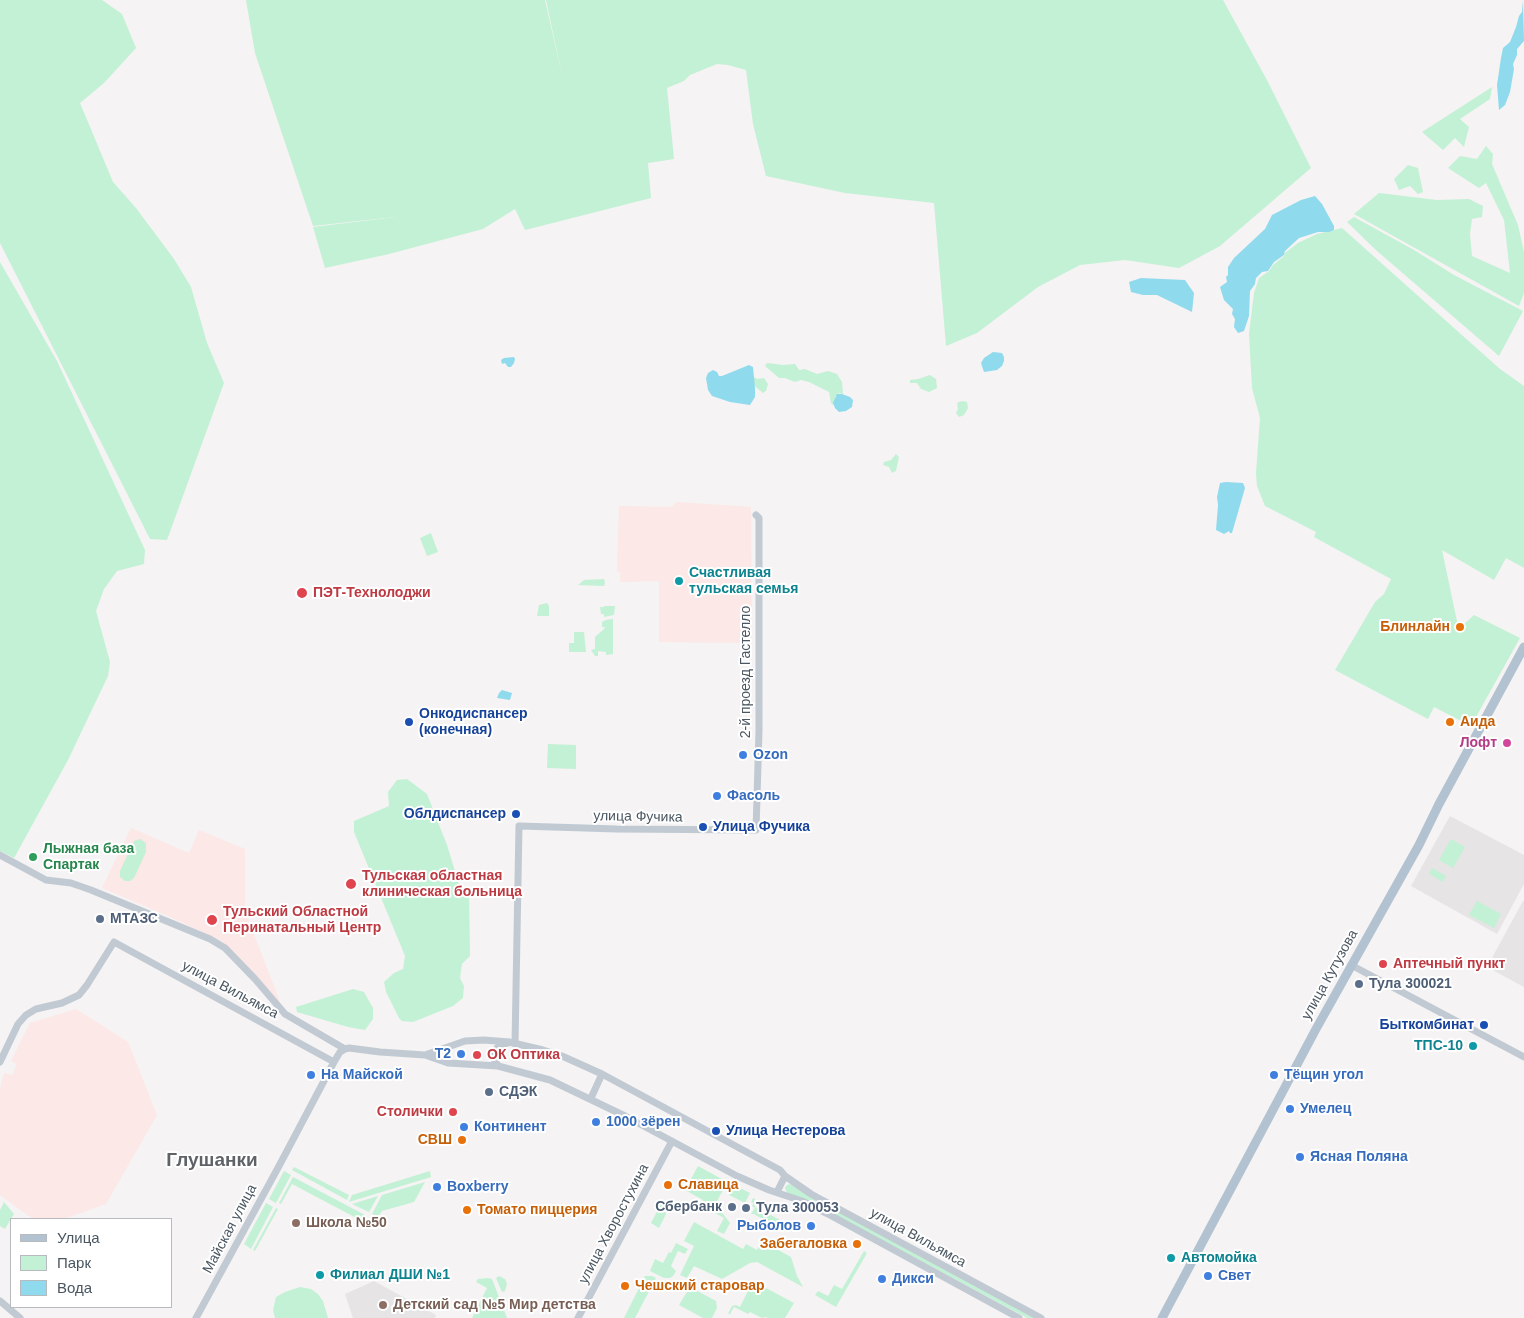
<!DOCTYPE html>
<html>
<head>
<meta charset="utf-8">
<style>
	body { margin:0 }
	#map { position:relative; width:1524px; height:1318px; overflow:hidden; background:#f5f3f3; font-family:Arial,sans-serif }
	canvas { display:block }
	.legend { position:absolute; left:10px; top:1218px; width:162px; height:90px; box-sizing:border-box; background:#fff; border:1px solid #b7bbc0; margin:0; padding:6px 9px; list-style:none; font-size:15px; color:#4a5661 }
	.legend li { display:flex; align-items:center; gap:10px; height:25px }
	.legend b { width:25px; border:1px solid #b7bbc0 }
</style>
</head>
<body>
<div id="map">
<canvas width="1524" height="1318"></canvas>
<ul class="legend">
<li><b style="height:6px;background:#b3c2d1"></b>Улица</li>
<li><b style="height:14px;background:#c3f1d5"></b>Парк</li>
<li><b style="height:14px;background:#90daee"></b>Вода</li>
</ul>
</div>
<script>
const ctx = document.querySelector('canvas').getContext('2d');
ctx.lineJoin = 'round';
function fillPath(path, color) {
  ctx.fillStyle = color;
  ctx.fill(path, 'evenodd');
}
function toPath(rows) {
  const path = new Path2D();
  for (const r of rows) {
    path.moveTo(r[0], r[1]);
    for (let i = 2; i < r.length; i += 2) path.lineTo(r[i], r[i + 1]);
  }
  return path;
}
function strokePath(path, color, width, dash) {
  ctx.strokeStyle = color;
  ctx.lineWidth = width;
  ctx.lineCap = dash ? 'butt' : 'round';
  ctx.setLineDash(dash || []);
  ctx.stroke(path);
}
function drawText(font, color, halo, rows, align = 'center') {
  ctx.font = font + ' Arial,sans-serif';
  ctx.lineWidth = 4;
  ctx.setLineDash([]);
  ctx.textBaseline = 'middle';
  ctx.strokeStyle = halo;
  ctx.fillStyle = color;
  for (const [text, x, y, turn = 0] of rows) {
    ctx.save();
    ctx.translate(x, y);
    ctx.rotate((+turn || 0) * Math.PI / 180);
    ctx.textAlign = isNaN(turn) ? turn : align;
    if (halo) ctx.strokeText(text, 0, 0);
    ctx.fillText(text, 0, 0);
    ctx.restore();
  }
}
fillPath(toPath([
	[1450,816,1524,855,1524,884,1497,934,1411,886],
	[1523,901,1524,901,1524,987,1487,967],
	[374,1281,436,1315,435,1318,353,1318,345,1294]
]), '#e6e4e5');
fillPath(toPath([
	[677,502,751,507,752,643,659,642,659,581,620,582,620,572,617,571,619,506,671,507],
	[131,828,189,853,199,830,245,849,245,911,282,1007,257,976,222,941,161,913,102,888],
	[76,1009,128,1042,157,1115,106,1204,63,1219,33,1219,0,1195,0,1089,4,1073,13,1075,16,1064,11,1061,30,1023]
]), '#fce8e6');
fillPath(toPath([
	[0,0,102,0,122,14,136,48,104,83,80,103,113,182,136,208,174,259,191,287,207,343,224,383,167,540,150,539,0,243],
	[246,0,545,0,563,80,546,0,1223,0,1268,82,1311,168,1220,246,1179,268,1125,260,1080,265,1038,287,977,333,946,346,934,203,845,193,766,176,753,124,746,70,728,65,717,64,690,75,684,81,667,88,674,159,648,163,651,198,525,230,515,209,483,229,389,254,325,268,313,227,404,216,313,226,255,53],
	[1492,87,1490,99,1460,119,1469,127,1464,147,1455,138,1443,150,1422,132],
	[1486,146,1493,154,1492,164,1518,225,1524,252,1524,293,1519,306,1354,214,1379,193,1437,200,1469,199,1483,206,1482,217,1472,219,1470,234,1472,256,1510,273,1504,220,1486,183,1479,188,1448,168,1460,156,1477,159],
	[1408,165,1418,168,1423,192,1418,194,1410,186,1399,190,1394,179],
	[1354,217,1414,250,1454,275,1523,311,1499,356,1377,251,1347,222],
	[1342,228,1500,369,1524,386,1524,568,1506,558,1494,580,1442,550,1458,626,1461,627,1474,615,1520,638,1471,726,1434,707,1428,719,1335,670,1375,602,1384,594,1391,579,1314,537,1316,532,1265,506,1257,486,1256,473,1260,418,1252,388,1249,334,1254,293,1259,278,1269,271,1273,265,1284,256,1285,253,1298,243,1317,234],
	[0,262,57,361,145,550,144,564,117,571,104,589,96,611,110,662,108,676,68,760,14,858,0,851],
	[767,363,783,365,795,364,799,370,805,369,817,374,828,371,837,374,842,382,843,394,839,393,835,397,836,403,833,405,831,403,829,392,809,382,801,380,795,382,785,378,779,378,765,366],
	[751,375,757,379,764,378,768,384,766,391,763,393,750,382],
	[930,375,936,379,937,388,929,392,921,389,917,383,910,383,910,380,918,379],
	[962,401,967,402,968,408,964,415,959,417,956,413,958,409,957,403],
	[896,454,899,457,896,471,892,473,889,467,883,465,884,462,891,460],
	[431,533,438,552,427,556,420,538],
	[604,579,605,582,604,586,578,585,584,580],
	[547,603,549,606,549,616,537,616,539,605],
	[604,606,615,606,614,615,604,617,604,614,601,614,600,607,604,607],
	[613,619,613,654,606,655,606,652,598,651,598,656,595,656,591,650,595,649,595,637,604,629,605,627,602,627,602,622,606,620],
	[574,632,584,632,586,652,569,652,569,643,574,643],
	[548,744,576,745,576,769,547,768],
	[407,779,427,794,447,845,462,894,469,893,470,956,462,964,460,978,464,986,463,998,453,1006,413,1022,402,1021,399,1018,386,992,384,982,394,973,403,969,405,956,354,832,354,821,389,806,388,792,397,780],
	[140,839,146,843,146,852,134,878,130,881,125,881,120,877,120,871,134,841],
	[1451,839,1465,847,1453,868,1439,860],
	[1432,868,1446,876,1443,882,1429,874],
	[1477,901,1501,914,1494,928,1469,915],
	[353,989,364,992,373,1008,373,1019,365,1030,348,1027,297,1012,296,1007],
	[698,1166,731,1184,728,1192,723,1190,717,1201,720,1210,730,1223,724,1234,717,1231,724,1218,700,1204,703,1200,685,1190],
	[294,1167,349,1195,347,1200,292,1170],
	[284,1171,291,1175,276,1203,269,1199],
	[430,1171,431,1177,349,1202,352,1195],
	[293,1177,365,1215,362,1221,292,1184,281,1204,279,1203],
	[425,1182,414,1202,382,1211,378,1217,372,1214,382,1195],
	[790,1184,1035,1318,1027,1318,912,1256,787,1193,785,1188,787,1185],
	[734,1185,750,1193,745,1203,729,1195],
	[378,1196,369,1212,352,1204],
	[753,1198,755,1199,754,1202,757,1203,755,1207,784,1222,780,1229,754,1214,751,1214,755,1208,752,1206,754,1203,751,1202],
	[4,1202,14,1214,5,1229,0,1226,0,1210],
	[662,1202,666,1214,659,1228,651,1223],
	[266,1203,273,1207,251,1249,244,1244],
	[276,1208,278,1209,255,1251,253,1250],
	[694,1222,743,1249,746,1244,757,1250,762,1241,791,1257,797,1276,803,1287,757,1262,750,1263,722,1279,694,1266,687,1278,680,1275,694,1246,684,1241],
	[676,1243,688,1249,685,1254,678,1251,671,1266,676,1271,673,1276,670,1278,664,1278,650,1271,655,1259,663,1263,669,1252,671,1253],
	[864,1251,867,1253,836,1307,815,1295,818,1291,828,1296,834,1285,842,1289],
	[499,1276,505,1279,507,1284,505,1291,502,1292,496,1278],
	[645,1276,652,1276,656,1278,635,1318,624,1318],
	[488,1278,492,1279,507,1318,472,1318,487,1288,476,1282,478,1279],
	[753,1281,794,1303,785,1318,768,1318,766,1317,762,1318,750,1312,748,1314,734,1307,730,1314,728,1314,732,1306,736,1305,740,1307],
	[300,1287,311,1289,318,1294,323,1301,328,1318,275,1318,273,1310,276,1297,285,1292],
	[690,1287,716,1301,717,1308,712,1318,703,1318,679,1305]
]), '#c3f1d5');
fillPath(toPath([
	[1523,0,1524,41,1517,49,1517,55,1513,64,1514,69,1510,92,1505,105,1499,110,1497,85,1501,58,1503,48,1510,42,1516,27,1519,16,1522,12],
	[1315,196,1322,204,1334,226,1334,230,1329,232,1318,232,1299,238,1285,251,1284,255,1274,262,1268,271,1262,272,1256,278,1255,284,1250,291,1249,316,1244,331,1238,333,1234,327,1235,319,1232,314,1233,309,1224,300,1220,287,1227,282,1226,277,1228,275,1228,267,1234,258,1265,229,1272,215,1301,200],
	[1141,278,1185,280,1194,293,1192,312,1157,295,1143,295,1131,292,1129,282],
	[993,352,1002,353,1004,357,1004,361,1002,366,997,370,984,372,981,363,984,358],
	[514,357,515,359,514,363,511,367,508,367,505,363,502,364,501,360,504,358],
	[749,365,753,367,755,388,755,397,750,405,730,402,712,396,708,390,706,378,708,373,713,370,717,372,719,376,722,376],
	[837,394,842,394,850,397,853,400,852,407,846,411,839,412,835,408,833,403],
	[1226,482,1243,483,1245,488,1232,533,1230,533,1229,531,1224,534,1216,530,1218,505,1217,497,1220,483],
	[502,690,512,693,510,700,497,698,499,693]
]), '#90daee');
strokePath(toPath([
	[0,855,46,880,71,883,91,890,210,939,225,948,255,979,285,1014,345,1049],
	[1351,965,1524,1057],
	[515,1044,519,826,617,829,756,830,759,731,759,518,756,515],
	[345,1049,349,1048,380,1052,425,1055,448,1063,498,1066,550,1080,625,1116,737,1176,769,1190,802,1201,828,1214,1019,1318],
	[425,1055,465,1041,484,1040,509,1042,543,1050,562,1056,602,1074,780,1170,785,1176,811,1194,1041,1318],
	[0,1062,18,1024,26,1015,36,1009,62,1003,79,995,87,985,114,942,334,1062],
	[498,1066,494,1059,494,1053,497,1048,509,1042],
	[591,1098,602,1074],
	[777,1192,785,1176],
	[0,1301,20,1318],
	[196,1318,279,1166,334,1062,340,1052,345,1049],
	[578,1318,672,1141]
]), '#c1cad2', 7);
strokePath(toPath([
	[1162,1318,1316,1029,1419,845,1439,804,1524,647]
]), '#b3c2d1', 9);
for (const [x, y, r, color] of [
	[679,581,5,"#0f9aa8"],
	[302,593,6,"#e0444e"],
	[1460,627,5,"#e8710a"],
	[409,722,5,"#1a4fb4"],
	[1450,722,5,"#e8710a"],
	[1507,743,5,"#d1479c"],
	[743,755,5,"#3f7fe0"],
	[717,796,5,"#3f7fe0"],
	[516,814,5,"#1a4fb4"],
	[703,827,5,"#1a4fb4"],
	[33,857,5,"#2e9e5b"],
	[351,884,6,"#e0444e"],
	[100,919,5,"#5c6f8a"],
	[212,920,6,"#e0444e"],
	[1383,964,5,"#e0444e"],
	[1359,984,5,"#5c6f8a"],
	[1484,1025,5,"#1a4fb4"],
	[1473,1046,5,"#0f9aa8"],
	[461,1054,5,"#3f7fe0"],
	[477,1055,5,"#e0444e"],
	[311,1075,5,"#3f7fe0"],
	[1274,1075,5,"#3f7fe0"],
	[489,1092,5,"#5c6f8a"],
	[1290,1109,5,"#3f7fe0"],
	[453,1112,5,"#e0444e"],
	[596,1122,5,"#3f7fe0"],
	[464,1127,5,"#3f7fe0"],
	[716,1131,5,"#1a4fb4"],
	[462,1140,5,"#e8710a"],
	[1300,1157,5,"#3f7fe0"],
	[668,1185,5,"#e8710a"],
	[437,1187,5,"#3f7fe0"],
	[732,1207,5,"#5c6f8a"],
	[746,1208,5,"#5c6f8a"],
	[467,1210,5,"#e8710a"],
	[296,1223,5,"#8d6e63"],
	[811,1226,5,"#3f7fe0"],
	[857,1244,5,"#e8710a"],
	[1171,1258,5,"#0f9aa8"],
	[320,1275,5,"#0f9aa8"],
	[1208,1276,5,"#3f7fe0"],
	[882,1279,5,"#3f7fe0"],
	[625,1286,5,"#e8710a"],
	[383,1305,5,"#8d6e63"]
]) {
  const dot = new Path2D();
  dot.arc(x, y, r, 0, 2 * Math.PI);
  ctx.fillStyle = color;
  ctx.fill(dot);
  strokePath(dot, '#fff', 2);
}
drawText('bold 14px', '#0d838f', '#fff', [
	["Счастливая",689,573],
	["тульская семья",689,589],
	["ТПС-10",1463,1046,"right"],
	["Автомойка",1181,1258],
	["Филиал ДШИ №1",330,1275]
], 'left');
drawText('bold 14px', '#be3a42', '#fff', [
	["ПЭТ-Технолоджи",313,593],
	["Тульская областная",362,876],
	["клиническая больница",362,892],
	["Тульский Областной",223,912],
	["Перинатальный Центр",223,928],
	["Аптечный пункт",1393,964],
	["ОК Оптика",487,1055],
	["Столички",443,1112,"right"]
], 'left');
drawText('bold 14px', '#c56008', '#fff', [
	["Блинлайн",1450,627,"right"],
	["Аида",1460,722],
	["СВШ",452,1140,"right"],
	["Славица",678,1185],
	["Томато пиццерия",477,1210],
	["Забегаловка",847,1244,"right"],
	["Чешский старовар",635,1286]
], 'left');
drawText('14px', '#4a5661', '#fff', [
	["2-й проезд Гастелло",746,672,-90],
	["улица Фучика",638,817,1],
	["улица Кутузова",1330,975,-61],
	["улица Вильямса",230,990,28],
	["улица Хворостухина",614,1224,-62],
	["Майская улица",230,1229,-62],
	["улица Вильямса",918,1238,29]
]);
drawText('bold 14px', '#164399', '#fff', [
	["Онкодиспансер",419,714],
	["(конечная)",419,730],
	["Облдиспансер",506,814,"right"],
	["Улица Фучика",713,827],
	["Быткомбинат",1474,1025,"right"],
	["Улица Нестерова",726,1131]
], 'left');
drawText('bold 14px', '#b23c85', '#fff', [
	["Лофт",1497,743]
], 'right');
drawText('bold 14px', '#366cbe', '#fff', [
	["Ozon",753,755],
	["Фасоль",727,796],
	["T2",451,1054,"right"],
	["На Майской",321,1075],
	["Тёщин угол",1284,1075],
	["Умелец",1300,1109],
	["1000 зёрен",606,1122],
	["Континент",474,1127],
	["Ясная Поляна",1310,1157],
	["Boxberry",447,1187],
	["Рыболов",801,1226,"right"],
	["Свет",1218,1276],
	["Дикси",892,1279]
], 'left');
drawText('bold 14px', '#27864d', '#fff', [
	["Лыжная база",43,849],
	["Спартак",43,865]
], 'left');
drawText('bold 14px', '#4e5e75', '#fff', [
	["МТАЗС",110,919],
	["Тула 300021",1369,984],
	["СДЭК",499,1092],
	["Сбербанк",722,1207,"right"],
	["Тула 300053",756,1208]
], 'left');
drawText('bold 14px', '#785e54', '#fff', [
	["Школа №50",306,1223],
	["Детский сад №5 Мир детства",393,1305]
], 'left');
drawText('bold 19px', '#5f6368', '#fff', [
	["Глушанки",212,1161]
]);
</script>
</body>
</html>
